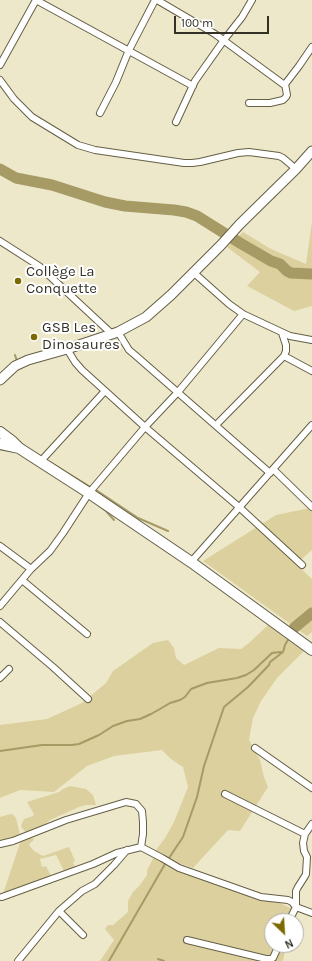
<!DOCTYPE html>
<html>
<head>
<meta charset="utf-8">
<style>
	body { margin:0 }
	#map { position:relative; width:312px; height:961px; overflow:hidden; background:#eee8cb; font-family:Karla,sans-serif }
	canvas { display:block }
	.north { position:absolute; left:264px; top:913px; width:40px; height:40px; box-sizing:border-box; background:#fff; border:1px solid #adada8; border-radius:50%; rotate:155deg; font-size:11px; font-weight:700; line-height:16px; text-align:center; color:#333126 }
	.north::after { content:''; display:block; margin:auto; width:14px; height:18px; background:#7c6900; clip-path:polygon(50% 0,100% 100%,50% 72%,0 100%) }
	.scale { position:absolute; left:174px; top:16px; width:95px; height:18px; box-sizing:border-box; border:2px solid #333126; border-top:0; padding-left:5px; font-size:12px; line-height:14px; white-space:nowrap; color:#333126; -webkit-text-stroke:3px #fff; paint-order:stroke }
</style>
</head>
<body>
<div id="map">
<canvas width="312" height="961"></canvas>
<div class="north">N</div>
<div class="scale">100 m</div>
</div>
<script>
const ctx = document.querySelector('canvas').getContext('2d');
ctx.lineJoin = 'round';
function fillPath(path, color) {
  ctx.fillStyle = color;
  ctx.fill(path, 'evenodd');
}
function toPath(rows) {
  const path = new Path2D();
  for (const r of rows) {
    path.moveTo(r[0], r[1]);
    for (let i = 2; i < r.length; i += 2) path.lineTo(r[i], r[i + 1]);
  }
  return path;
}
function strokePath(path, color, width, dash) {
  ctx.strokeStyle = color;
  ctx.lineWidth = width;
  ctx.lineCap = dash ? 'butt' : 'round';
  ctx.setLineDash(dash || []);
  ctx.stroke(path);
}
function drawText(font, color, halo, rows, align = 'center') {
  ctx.font = font + ' Karla,sans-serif';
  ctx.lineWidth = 4;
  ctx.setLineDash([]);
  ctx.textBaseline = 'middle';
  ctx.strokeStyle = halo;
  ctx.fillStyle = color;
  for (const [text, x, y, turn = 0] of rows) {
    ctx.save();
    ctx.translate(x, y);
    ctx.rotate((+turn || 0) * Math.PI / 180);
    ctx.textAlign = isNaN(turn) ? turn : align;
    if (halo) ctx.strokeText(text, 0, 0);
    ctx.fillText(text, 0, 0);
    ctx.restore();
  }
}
fillPath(toPath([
	[312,222,312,306,294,311,247,286,260,272,227,247,243,232,271,249,306,264],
	[310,508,312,510,312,550,296,564,312,579,312,632,307,636,203,561,276,515],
	[268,625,305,650,277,678,261,701,253,718,249,740,260,760,264,777,268,787,240,831,228,830,193,868,175,862,156,850,165,838,174,822,188,787,183,767,171,759,162,750,114,756,87,766,54,792,20,790,0,798,0,725,47,719,82,703,106,683,113,671,153,643,168,640,174,648,176,658,184,665,219,648,241,649,249,643],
	[70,786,86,789,93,795,96,805,87,805,79,807,50,820,42,826,27,832,25,832,21,826,24,819,33,816,34,814,27,802,59,792,63,789],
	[12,814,16,818,20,835,14,838,0,842,0,817,7,815],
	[31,837,34,839,33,841,30,843,29,845,34,851,43,856,69,847,75,861,73,862,75,867,64,871,56,855,40,859,42,867,46,866,51,876,3,894,21,840],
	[155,855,179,868,273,900,297,911,292,921,272,921,272,945,286,945,283,961,100,961,114,940,105,929,108,925,113,925,128,912,128,901,133,892,140,885,147,875,147,870]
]), '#dbd09e');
strokePath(toPath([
	[15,355,17,361],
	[50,462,92,488],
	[96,490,138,518,168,531],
	[97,504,106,511,114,520],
	[292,632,294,628],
	[0,751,42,745,72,745,79,744,99,735,113,726,127,721,140,719,151,714,160,709,170,703,180,700,185,697,191,689,207,683,237,678,246,675,254,670,272,653,281,652],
	[158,959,164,961],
	[109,961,165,864,183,837,197,797,204,766,224,707,248,687,269,665,270,662,283,652,285,645,289,638]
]), '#a69a65', 2);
strokePath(toPath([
	[0,169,16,178,52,185,105,202,125,206,174,210,186,212,197,216,240,243,271,261,280,264,287,271,291,273,312,274],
	[294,628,312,613]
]), '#a69a65', 11);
const minor = toPath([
	[36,0,193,86],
	[157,0,215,34,283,84,285,84],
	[0,65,36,0],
	[0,80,14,99,32,117,78,145,95,150,184,163,192,163,200,162,238,153,249,152,279,156,283,158,296,169],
	[285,84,286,83,299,66,312,47],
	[249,103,270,103,283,100,286,97,287,95,285,84],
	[100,113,116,82,129,50,155,0],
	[176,122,195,81,224,40,242,17,252,0],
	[0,241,39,266,112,334],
	[193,272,229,304,243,314],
	[118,332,129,350,135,355,270,473],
	[67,349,75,362,82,370,145,427,239,507,302,565],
	[284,356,312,371],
	[216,425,284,356,286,351,286,345,282,333],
	[40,462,105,391],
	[273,469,312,507],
	[0,546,31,569,0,606],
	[191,562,312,425],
	[31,569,50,551,63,533,89,493,145,427,178,392,243,314,290,336,312,340],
	[22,580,87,634],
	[0,622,53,667,88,699],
	[0,678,9,669],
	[255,748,312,788],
	[225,794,305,834],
	[0,844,13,841,66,820,126,802,136,804,142,811,143,822,143,834,141,847],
	[2,897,93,864,117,853,141,847,162,858,179,868,261,897,288,900,292,902,296,907,312,913],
	[59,911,83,935],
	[289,921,296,907,296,891,298,887,305,876,306,874,307,857,304,851,303,843,305,834,312,824],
	[187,940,266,959,270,959,273,958,279,945],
	[18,961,59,911,82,891,95,884,114,865,127,850]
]);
const secondary = toPath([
	[0,380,15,366,28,360,67,349,118,332,146,317,171,295,221,245,240,224,296,169,312,151]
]);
const primary = toPath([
	[0,432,12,441,19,448,89,493,191,562,312,650],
	[0,444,19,448]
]);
strokePath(minor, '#645f45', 8);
strokePath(secondary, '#645f45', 11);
strokePath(primary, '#645f45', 12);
strokePath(minor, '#fff', 6);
strokePath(secondary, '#fff', 9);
strokePath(primary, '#fff', 10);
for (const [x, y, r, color] of [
	[18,281,4,"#7c6900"],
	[34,337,4,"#7c6900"]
]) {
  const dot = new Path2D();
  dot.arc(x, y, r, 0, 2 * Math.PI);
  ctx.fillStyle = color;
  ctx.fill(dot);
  strokePath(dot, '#fff', 1.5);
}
drawText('15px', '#333126', '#fff', [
	["Collège La",26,272],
	["Conquette",26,289],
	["GSB Les",42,328],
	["Dinosaures",42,345]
], 'left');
</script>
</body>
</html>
